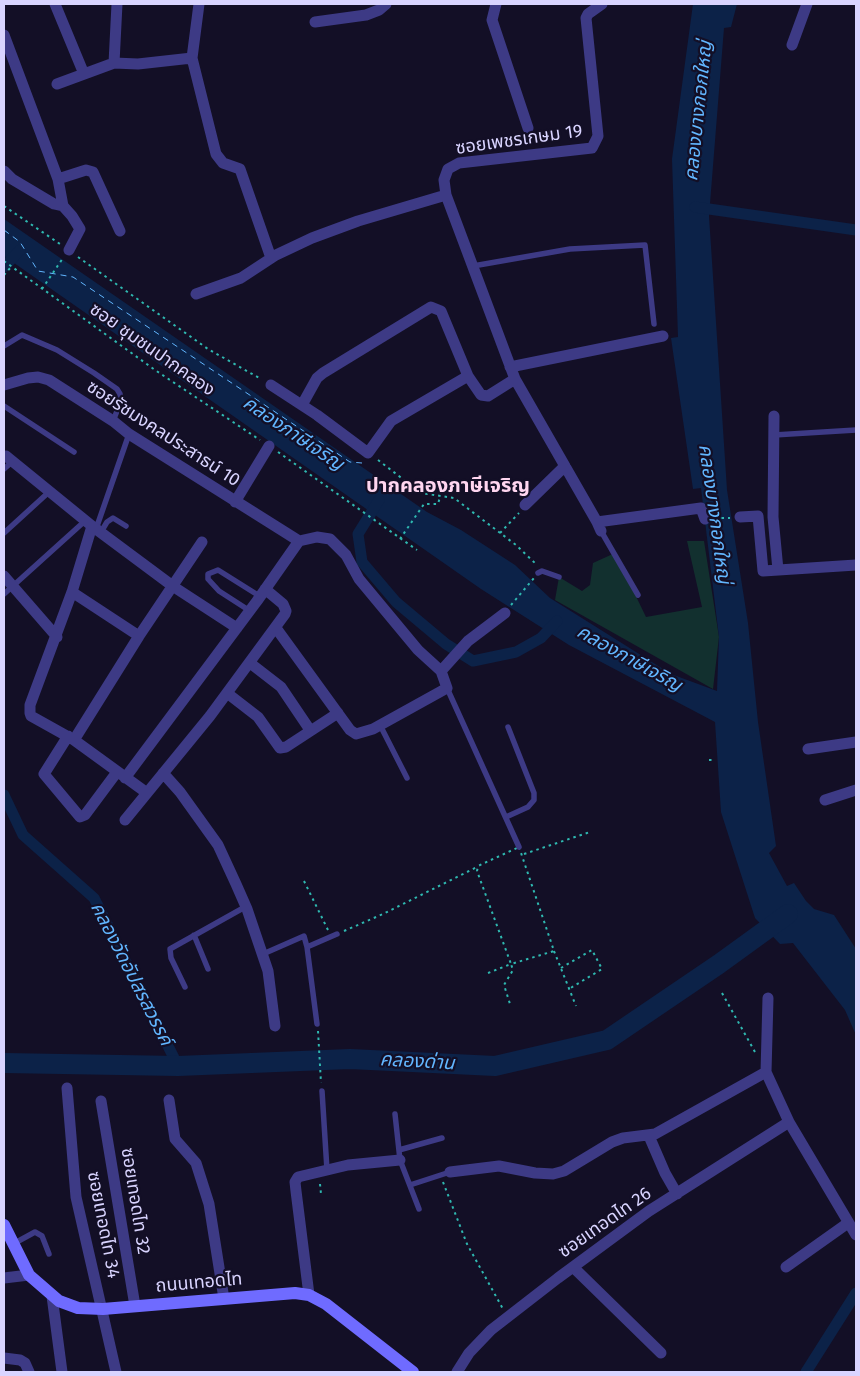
<!DOCTYPE html>
<html>
<head>
<meta charset="utf-8">
<style>
	body { margin:0 }
	#map { position:relative; width:860px; height:1376px; overflow:hidden; background:#130f26; font-family:"Fira Sans",sans-serif }
	canvas { display:block }
	.frame { position:absolute; inset:0; border:5px solid #d9d4ff; pointer-events:none }
</style>
</head>
<body>
<div id="map">
<canvas width="860" height="1376"></canvas>
<div class="frame"></div>
</div>
<script>
const ctx = document.querySelector('canvas').getContext('2d');
ctx.lineJoin = 'round';
function fillPath(path, color) {
  ctx.fillStyle = color;
  ctx.fill(path, 'evenodd');
}
function toPath(rows) {
  const path = new Path2D();
  for (const r of rows) {
    path.moveTo(r[0], r[1]);
    for (let i = 2; i < r.length; i += 2) path.lineTo(r[i], r[i + 1]);
  }
  return path;
}
function strokePath(path, color, width, dash) {
  ctx.strokeStyle = color;
  ctx.lineWidth = width;
  ctx.lineCap = dash ? 'butt' : 'round';
  ctx.setLineDash(dash || []);
  ctx.stroke(path);
}
function drawText(font, color, halo, rows, align = 'center') {
  ctx.font = font + ' "Fira Sans","Noto Sans Thai",sans-serif';
  ctx.lineWidth = 4.5;
  ctx.setLineDash([]);
  ctx.textBaseline = 'middle';
  ctx.strokeStyle = halo;
  ctx.fillStyle = color;
  for (const [text, x, y, turn = 0] of rows) {
    ctx.save();
    ctx.translate(x, y);
    ctx.rotate((+turn || 0) * Math.PI / 180);
    ctx.textAlign = isNaN(turn) ? turn : align;
    if (halo) ctx.strokeText(text, 0, 0);
    ctx.fillText(text, 0, 0);
    ctx.restore();
  }
}
fillPath(toPath([
	[687,541,704,541,719,637,713,689,555,600,559,577,582,591,590,585,593,563,615,553,646,617,702,607]
]), '#12302f');
fillPath(toPath([
	[693,4,737,4,731,27,724,28,709,216,727,490,748,623,758,722,776,846,769,853,787,886,794,883,806,901,814,909,834,915,856,949,856,1035,845,1010,793,943,780,944,755,918,721,812,715,722,569,645,481,589,4,256,4,219,427,512,461,530,515,565,550,598,671,674,717,691,719,637,701,488,693,489,671,338,678,337,672,159]
]), '#0c2248');
strokePath(toPath([
	[695,207,856,230],
	[4,267,20,250],
	[379,500,358,534,362,562,396,602,446,644,473,661,516,652,541,638,557,621],
	[4,795,23,835,94,898,178,1066],
	[806,1372,856,1293]
]), '#0c2248', 11);
strokePath(toPath([
	[4,1063,178,1066,350,1059,495,1066,607,1040,719,964,788,914]
]), '#0c2248', 20);
strokePath(toPath([
	[4,230,20,242,38,271,73,277,350,462,362,463]
]), '#62b6ff', 1, [6, 5]);
strokePath(toPath([
	[4,206,60,244],
	[78,257,208,349,261,379],
	[4,261,155,370,260,440],
	[4,275,11,267],
	[42,289,63,258],
	[278,452,417,550],
	[378,460,421,493,454,498,516,545,536,564],
	[715,518,730,518],
	[500,533,519,513],
	[400,539,424,504,438,504,440,497],
	[511,605,534,578],
	[709,760,715,760],
	[519,847,554,951,511,964,477,871,478,866,519,847],
	[524,854,590,832],
	[304,881,328,930],
	[344,931,383,914,477,867],
	[554,951,576,1006],
	[561,968,592,950,602,969,569,989],
	[488,973,511,964,513,970,504,985,510,1004],
	[722,993,755,1052],
	[318,1031,321,1083],
	[443,1182,467,1244,503,1309],
	[320,1184,321,1194]
]), '#2fb8b0', 2, [2.5, 4]);
strokePath(toPath([
	[473,266,570,249,645,245,654,324],
	[4,346,22,335,57,350,94,373,117,389,120,394,121,401,113,421],
	[4,406,74,452],
	[774,435,856,430],
	[4,469,13,461],
	[96,529,129,434],
	[601,531,638,595],
	[101,532,107,522,113,518,126,526],
	[4,533,50,491],
	[538,573,542,571,559,577],
	[4,594,86,520],
	[250,611,219,591,208,579,208,574,218,570,261,597],
	[447,688,519,847],
	[380,725,407,778],
	[506,817,528,807,534,800,534,793,508,727],
	[194,935,208,969],
	[307,947,337,934],
	[263,954,304,936,307,947,317,1024],
	[185,987,171,958,170,949,245,907],
	[322,1091,327,1170],
	[395,1114,400,1160,419,1209],
	[399,1150,442,1138],
	[410,1185,450,1172],
	[13,1244,35,1232,42,1236,49,1254]
]), '#3d3a85', 5.5);
strokePath(toPath([
	[55,4,84,74],
	[117,4,114,63,138,64,192,58],
	[199,4,192,58,216,154,223,163,240,169,271,258],
	[496,4,492,20,528,128],
	[315,22,366,15,379,10,386,4],
	[4,35,58,179,63,206],
	[792,45,807,4],
	[57,84,114,63],
	[4,171,12,179,54,204,63,206,72,216,80,229,69,250],
	[58,179,86,170,93,172,120,231],
	[196,294,241,278,276,255,312,238,358,221,446,195],
	[510,367,663,336],
	[4,385,28,378,38,377,49,380,113,421,129,434,299,541],
	[271,385,317,415,368,453,391,421,468,376],
	[302,405,317,378,323,373,431,307,441,311,468,376,481,395,488,396,515,379],
	[774,416,773,517,778,570],
	[6,456,92,526,174,587,237,628],
	[235,502,269,446],
	[525,505,565,466],
	[740,517,758,516,763,571,856,565],
	[597,522,701,508,705,519],
	[92,526,72,592,30,705,30,713,31,716,74,740,147,793],
	[601,531,597,522,515,379,446,195,444,180,448,169,459,163,592,148,598,136,586,18,588,14,602,4],
	[4,576,57,637],
	[72,592,139,636],
	[276,628,350,730,356,734,373,729,447,688,441,671],
	[250,663,281,687,310,730],
	[227,693,258,717,280,748,286,747,338,713],
	[68,736,44,774,80,817,85,815,117,772],
	[74,740,139,636,202,542],
	[808,749,856,742],
	[163,773,180,792,218,845,236,884,247,909,268,971,275,1026],
	[125,778,257,601,299,541,317,537,330,539,346,555,359,579,418,650,441,671,468,641,505,613],
	[825,800,856,790],
	[125,820,210,716,285,614,286,611,283,604,265,589],
	[768,998,766,1072,789,1122,856,1235],
	[67,1088,76,1197,116,1372],
	[169,1100,175,1139,196,1163,209,1204,224,1299],
	[101,1101,135,1306],
	[649,1136,665,1173,677,1194],
	[450,1172,499,1166,535,1173,553,1174,564,1171,612,1142,623,1138,655,1134,766,1072],
	[573,1267,661,1353],
	[786,1267,848,1223],
	[4,1278,29,1275],
	[309,1295,296,1191,295,1182,298,1177,348,1165,400,1160],
	[52,1296,62,1372],
	[4,1358,20,1360,25,1363,29,1372],
	[457,1372,469,1353,491,1330,558,1278,649,1211,789,1122]
]), '#3d3a85', 11);
strokePath(toPath([
	[4,1225,29,1275,59,1301,78,1308,103,1309,295,1293,309,1295,326,1304,413,1372]
]), '#6f6bff', 12);
drawText('18px', '#d9d4ff', '#130f26', [
	["ซอยเพชรเกษม 19",519,140,-8],
	["ซอย ชุมชนปากคลอง",152,350,35],
	["ซอยรัชมงคลประสาธน์ 10",163,434,33],
	["ซอยเทอดไท 32",135,1201,81],
	["ซอยเทอดไท 26",605,1223,-35],
	["ซอยเทอดไท 34",103,1225,79],
	["ถนนเทอดไท",199,1283,-5]
]);
drawText('italic 19px', '#62b6ff', '#130f26', [
	["คลองบางกอกใหญ่",699,111,-84],
	["คลองภาษีเจริญ",293,434,34],
	["คลองบางกอกใหญ่",714,514,82],
	["คลองภาษีเจริญ",629,659,29],
	["คลองวัดอัปสรสวรรค์",131,974,63],
	["คลองด่าน",417,1062,3]
]);
drawText('bold 20px', '#ffd6f0', '#130f26', [
	["ปากคลองภาษีเจริญ",448,486]
]);
</script>
</body>
</html>
